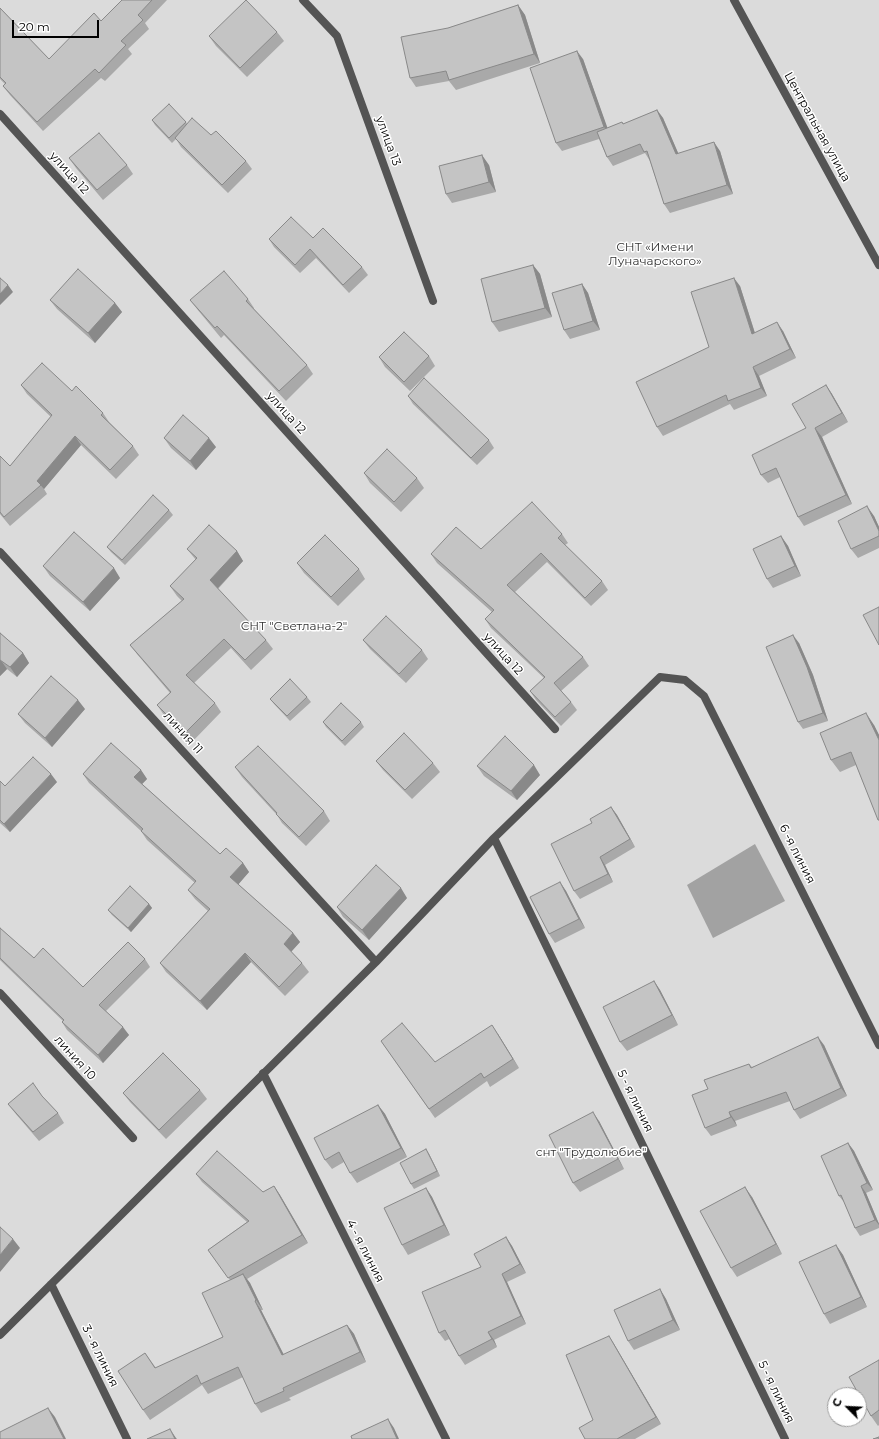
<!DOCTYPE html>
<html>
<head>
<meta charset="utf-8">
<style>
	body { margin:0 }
	#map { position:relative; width:879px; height:1439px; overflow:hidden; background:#fff; font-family:Montserrat,sans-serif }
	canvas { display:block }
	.north { position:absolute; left:827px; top:1387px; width:40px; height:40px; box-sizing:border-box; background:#fff; border:1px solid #999; border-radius:50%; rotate:294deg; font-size:11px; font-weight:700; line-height:16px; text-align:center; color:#000 }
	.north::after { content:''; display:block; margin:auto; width:14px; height:18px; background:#000; clip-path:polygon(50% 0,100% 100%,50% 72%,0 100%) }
	.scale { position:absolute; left:12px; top:20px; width:87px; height:18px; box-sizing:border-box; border:2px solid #000; border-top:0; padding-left:5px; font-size:12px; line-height:14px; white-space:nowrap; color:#000; -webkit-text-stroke:3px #fff; paint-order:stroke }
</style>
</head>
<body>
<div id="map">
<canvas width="879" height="1439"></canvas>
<div class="north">С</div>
<div class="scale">20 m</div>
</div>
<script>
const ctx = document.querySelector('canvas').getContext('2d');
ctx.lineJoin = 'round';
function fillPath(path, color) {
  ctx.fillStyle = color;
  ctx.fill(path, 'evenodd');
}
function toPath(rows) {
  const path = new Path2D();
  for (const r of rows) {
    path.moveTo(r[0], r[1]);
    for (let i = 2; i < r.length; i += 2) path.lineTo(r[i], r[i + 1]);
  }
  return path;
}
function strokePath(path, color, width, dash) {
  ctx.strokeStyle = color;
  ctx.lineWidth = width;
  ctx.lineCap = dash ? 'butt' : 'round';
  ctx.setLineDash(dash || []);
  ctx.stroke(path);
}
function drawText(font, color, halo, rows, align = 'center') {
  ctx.font = font + ' Montserrat,sans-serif';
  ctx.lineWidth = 3;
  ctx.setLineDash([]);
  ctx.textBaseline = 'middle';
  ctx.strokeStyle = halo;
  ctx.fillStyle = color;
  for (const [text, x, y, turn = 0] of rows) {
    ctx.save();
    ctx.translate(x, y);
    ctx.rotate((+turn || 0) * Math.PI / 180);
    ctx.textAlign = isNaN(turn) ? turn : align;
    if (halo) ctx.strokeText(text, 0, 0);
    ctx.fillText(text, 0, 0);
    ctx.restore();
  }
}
fillPath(toPath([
	[0,0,879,0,879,1439,0,1439],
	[835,1395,859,1395,859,1419,835,1419]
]), '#dbdbdb');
fillPath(toPath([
	[755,844,785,901,713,938,687,885]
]), '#a2a2a2');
strokePath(toPath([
	[303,0,337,36,433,301],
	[734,0,879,265],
	[0,114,555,729],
	[0,552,376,962],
	[494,838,785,1439],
	[0,993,133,1138],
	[263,1073,446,1439],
	[51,1284,127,1439],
	[0,1335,376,962,494,838,660,677,685,680,704,696,879,1045]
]), '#545454', 8);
fillPath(toPath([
	[122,0,167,0,145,23,149,29,128,49,132,54,105,81,101,78,43,131,10,95,3,86,5,84,0,79,0,8,49,59,101,21],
	[518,5,525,15,540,63,456,90,449,81,416,87,410,78,448,28],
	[277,32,284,41,247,77,216,46,209,36],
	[583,59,607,128,622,122,624,124,657,110,663,118,678,153,720,151,733,194,670,213,664,204,650,161,645,153,613,166,607,157,599,139,562,151,556,143],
	[152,120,186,122,187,124,211,135,246,161,252,169,228,193,181,147,176,139,172,143,155,125],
	[69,158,127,165,133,174,103,200,76,168],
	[489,165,496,192,452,203,446,194],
	[313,238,362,267,368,275,349,293,316,258,300,273,274,247,269,239],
	[533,265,540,274,552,317,499,332,492,322],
	[582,284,588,293,600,330,570,339,564,330],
	[740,286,755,333,783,331,796,358,759,376,767,396,734,410,730,404,663,436,657,427,709,347],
	[248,299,254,308,254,309,307,365,313,374,286,401,224,335,221,338,197,309,190,300],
	[50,300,115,303,122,312,95,343,57,309],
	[429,356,435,366,410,391,385,367,379,357],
	[21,385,72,391,103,413,109,422,133,446,139,455,116,479,81,445,44,489,47,494,10,526,0,514,0,456,10,466,51,417,27,394],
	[826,385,832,394,848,422,822,437,852,504,804,526,798,517,780,477,768,483,761,475,806,428],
	[408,396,489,440,494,448,477,465,413,404],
	[164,438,216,447,196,470,171,448],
	[364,473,417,478,424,488,401,512,370,483],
	[169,510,173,515,125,565,111,552,107,547],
	[874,516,879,527,879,548,858,558,851,549],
	[562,534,568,543,565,545,602,581,608,590,591,606,547,562,515,592,583,657,589,666,561,691,571,702,577,710,561,726,536,700,530,691,544,678,491,628,485,619,492,612,437,563,431,554,481,549],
	[781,536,788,546,801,576,773,588,767,579],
	[187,549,237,551,243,561,218,589,266,640,273,649,251,670,231,648,194,683,215,703,221,712,192,742,164,715,157,705,170,693,137,654,130,645,182,601,177,596,170,586,196,560],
	[297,563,359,569,365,579,338,606,304,573],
	[43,566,120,578,90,611,50,576],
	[0,633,23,653,29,663,17,677,7,669,0,676],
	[363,640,422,650,428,659,406,683,370,649],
	[799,643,813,675,828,721,803,729,798,722],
	[307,697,311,702,290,721,274,704,270,699],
	[85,709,52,747,25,723,18,714],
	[323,722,361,722,364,727,345,746,326,727],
	[874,725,879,735,879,821,856,765,840,772,831,760],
	[376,761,433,763,440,772,412,799,383,770],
	[477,766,540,775,517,800,484,776],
	[235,767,324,811,330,821,306,846,282,823,277,815,242,777],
	[141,770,147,779,142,784,220,854,243,863,249,872,238,884,293,933,300,942,291,952,302,963,309,972,285,996,251,962,207,1010,166,972,160,963,208,911,195,899,188,890,195,883,147,840,141,831,89,783,83,774],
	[0,781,5,786,57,782,10,832,0,823],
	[611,807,617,815,635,847,605,865,613,882,580,899,574,891,592,823],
	[560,882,566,891,585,928,555,943,549,934],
	[407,898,369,940,343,917,337,907],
	[149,904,152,908,131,932,112,915,108,910],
	[0,928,34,958,83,987,145,959,150,967,106,1011,129,1035,103,1063,67,1030,62,1022,63,1021,0,960],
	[654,981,660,990,678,1025,627,1051,620,1042],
	[498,1034,519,1068,490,1087,487,1081,435,1118,381,1041,435,1062],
	[824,1045,847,1096,800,1119,794,1110,790,1101,735,1121,737,1126,711,1136,705,1128,749,1064,752,1067],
	[200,1090,207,1099,166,1139,130,1102,123,1093],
	[43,1097,58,1113,64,1123,39,1141,15,1113,8,1104],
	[378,1105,385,1114,407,1157,357,1183,350,1173,344,1162,332,1169,325,1160],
	[599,1121,624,1169,580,1192,573,1183],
	[848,1143,854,1151,873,1190,866,1193,879,1224,879,1228,860,1236,855,1228,844,1202,839,1196],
	[426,1149,429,1154,440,1176,414,1189,411,1184],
	[196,1174,263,1192,274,1186,280,1195,308,1243,247,1279,250,1283,263,1310,261,1310,284,1355,347,1325,354,1334,366,1362,289,1398,291,1400,261,1413,255,1404,243,1377,208,1394,202,1385,150,1420,143,1410,145,1353,156,1368,223,1337,230,1280,208,1250,247,1222,202,1182],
	[426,1188,432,1197,450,1235,408,1255,402,1245],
	[752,1197,782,1254,737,1277,731,1268],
	[506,1237,512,1246,526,1273,507,1282,526,1324,494,1340,497,1347,465,1365,459,1356,449,1339,445,1341,439,1333,481,1267],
	[836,1245,843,1255,867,1307,830,1324,824,1314],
	[660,1289,666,1299,680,1330,634,1350,628,1341],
	[609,1336,614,1344,661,1424,635,1439,585,1439,593,1420],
	[879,1360,879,1425,878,1426,871,1416]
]), '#a9a9a9');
fillPath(toPath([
	[518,5,525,15,540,63,534,54],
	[577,51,583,59,610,135,604,127],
	[657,110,663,118,682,162,676,154],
	[714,142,720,151,733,194,727,185],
	[482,155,489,165,496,192,489,182],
	[533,265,540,274,552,317,545,308],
	[734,278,740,286,758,343,752,334],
	[582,284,588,293,600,330,593,321],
	[8,285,13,292,0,305,0,294],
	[115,303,122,312,95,343,88,333],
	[777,322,783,331,796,358,790,349],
	[753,367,759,376,767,396,761,388],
	[826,385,832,394,848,422,842,413],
	[815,428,822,437,852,504,846,495],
	[75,436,81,445,44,489,37,481],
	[209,438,216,447,196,470,190,461],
	[867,506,874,516,879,527,879,531],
	[781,536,788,546,801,576,795,566],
	[237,551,243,561,216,590,210,580],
	[114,568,120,578,90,611,83,602],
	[793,635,799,643,813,675,828,721,823,713],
	[23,653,29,663,17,677,10,667],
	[0,659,7,669,0,676],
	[78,700,85,709,52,747,45,738],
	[866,713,874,725,879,735,879,740],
	[534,765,540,775,517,800,511,791],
	[141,770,147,779,140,786,134,777],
	[51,774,57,782,10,832,4,824],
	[611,807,617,815,635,847,630,839],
	[600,857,605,865,613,882,608,874],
	[243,863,249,872,237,886,230,877],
	[560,882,566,891,585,928,579,919],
	[401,888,407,898,369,940,362,930],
	[149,904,152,908,131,932,128,928],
	[293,933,300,942,290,953,284,944],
	[245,953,251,962,207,1010,200,1001],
	[654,981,660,990,678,1025,672,1015],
	[492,1025,498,1034,519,1068,513,1059],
	[123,1027,129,1035,103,1063,98,1055],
	[818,1037,824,1045,847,1096,841,1088],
	[378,1105,385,1114,407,1157,401,1148],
	[593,1112,599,1121,624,1169,618,1159],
	[729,1112,735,1121,737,1126,731,1117],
	[848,1143,854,1151,873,1190,867,1183],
	[426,1149,429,1154,440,1176,437,1171],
	[274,1186,280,1195,308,1243,302,1235],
	[861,1186,866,1193,879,1224,879,1225,875,1220],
	[745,1187,752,1197,782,1254,776,1244],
	[426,1188,432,1197,450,1235,444,1225],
	[506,1237,512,1246,526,1273,520,1264],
	[13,1239,20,1248,0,1272,0,1255],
	[836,1245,843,1255,867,1307,861,1297],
	[243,1274,250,1283,263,1310,256,1300],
	[502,1274,507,1282,526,1324,521,1316],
	[660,1289,666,1299,680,1330,673,1320],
	[255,1301,261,1310,289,1365,282,1355],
	[347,1325,354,1334,366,1362,360,1352],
	[488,1332,494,1340,497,1347,492,1339],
	[609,1336,614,1344,661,1424,656,1417],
	[48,1408,55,1417,66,1439,64,1439],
	[388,1419,394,1428,399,1439,397,1439],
	[170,1429,176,1438,177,1439,175,1439]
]), '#898989');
const building = toPath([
	[122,0,152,0,138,15,143,20,121,41,126,45,99,73,95,69,37,122,3,86,6,83,0,77,0,8,49,59,94,13,101,21,122,0],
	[246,0,277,32,240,68,209,36,246,0],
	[518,5,534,54,449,80,446,71,410,78,401,37,448,28,518,5],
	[577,51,604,127,556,143,530,68,577,51],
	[169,104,186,122,169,138,152,120,169,104],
	[657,110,676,154,714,142,727,185,664,204,647,151,644,152,640,144,607,157,597,132,622,122,623,124,657,110],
	[192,118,211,135,216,131,246,161,222,185,175,138,192,118],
	[99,133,127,165,97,190,69,158,99,133],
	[482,155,489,182,446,194,439,166,482,155],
	[291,217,313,238,323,228,362,267,343,285,310,249,295,265,269,239,291,217],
	[533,265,545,308,492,322,481,279,533,265],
	[78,269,115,303,88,333,50,300,78,269],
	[224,271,248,299,246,301,307,365,279,391,217,326,215,328,190,300,224,271],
	[0,278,8,285,0,294,0,278],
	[734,278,752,334,777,322,790,349,753,367,761,388,728,401,726,395,657,427,636,382,709,347,691,292,734,278],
	[582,284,593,321,564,330,552,293,582,284],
	[404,332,429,356,404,382,379,357,404,332],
	[42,363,72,391,76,386,103,413,101,415,133,446,110,470,75,436,37,481,41,485,4,517,0,512,0,456,10,466,52,415,21,385,42,363],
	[424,378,489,440,471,458,408,396,424,378],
	[826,385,842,413,815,428,846,495,798,517,776,468,761,475,752,455,806,428,792,404,826,385],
	[183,415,209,438,190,461,164,438,183,415],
	[387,449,417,478,394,502,364,473,387,449],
	[153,495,169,510,122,560,107,547,153,495],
	[532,502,562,534,558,538,602,581,585,598,541,553,507,585,583,657,554,683,571,702,555,717,530,691,545,677,485,619,494,610,431,554,456,527,481,549,532,502],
	[867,506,879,531,879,536,851,549,838,521,867,506],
	[209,525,237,551,210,580,266,640,245,660,224,639,186,675,215,703,185,733,157,705,171,692,130,645,184,599,170,586,197,558,187,549,209,525],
	[74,532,114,568,83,602,43,566,74,532],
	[325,535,359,569,331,597,297,563,325,535],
	[781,536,795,566,767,579,753,549,781,536],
	[879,607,879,645,863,615,879,607],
	[386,616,422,650,399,674,363,640,386,616],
	[0,633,23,653,10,667,0,660,0,633],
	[793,635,807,667,823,713,798,722,766,647,793,635],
	[51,676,78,700,45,738,18,714,51,676],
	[290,679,307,697,287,716,270,699,290,679],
	[341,703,361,722,342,741,323,722,341,703],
	[866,713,879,740,879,820,878,820,851,752,831,760,820,733,866,713],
	[404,733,433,763,405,790,376,761,404,733],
	[505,736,534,765,511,791,477,766,505,736],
	[111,743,141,770,134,777,220,854,226,848,243,863,230,877,293,933,284,944,302,963,279,987,245,953,200,1001,160,963,210,909,188,890,196,881,141,831,143,829,83,774,111,743],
	[258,746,324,811,299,837,276,814,277,813,235,767,258,746],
	[33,757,51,774,4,824,0,820,0,781,5,786,33,757],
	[611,807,630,839,600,857,608,874,574,891,551,844,592,823,590,819,611,807],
	[376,865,401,888,362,930,337,907,376,865],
	[560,882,579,919,549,934,530,897,560,882],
	[130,886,149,904,128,928,108,910,130,886],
	[0,928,34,958,43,948,83,987,128,942,145,959,99,1005,123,1027,98,1055,62,1022,64,1020,0,958,0,928],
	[654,981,672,1015,620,1042,603,1007,654,981],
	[402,1023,435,1062,492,1025,513,1059,484,1078,481,1073,429,1109,381,1041,402,1023],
	[818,1037,841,1088,794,1110,786,1092,729,1112,731,1117,705,1128,692,1095,708,1089,704,1080,749,1064,751,1068,818,1037],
	[163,1053,200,1090,159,1130,123,1093,163,1053],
	[33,1083,42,1096,58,1113,33,1132,8,1104,33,1083],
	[378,1105,401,1148,350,1173,339,1152,325,1160,314,1138,378,1105],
	[593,1112,618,1159,573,1183,549,1135,593,1112],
	[848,1143,867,1183,861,1186,875,1220,855,1228,841,1195,839,1196,821,1156,848,1143],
	[426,1149,437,1171,411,1184,400,1163,426,1149],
	[217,1151,263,1192,274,1186,302,1235,228,1278,208,1250,249,1221,196,1174,217,1151],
	[745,1187,776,1244,731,1268,700,1211,745,1187],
	[426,1188,444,1225,402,1245,384,1208,426,1188],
	[0,1227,13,1239,0,1255,0,1227],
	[506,1237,520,1264,502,1274,521,1316,488,1332,492,1339,459,1356,445,1330,439,1333,422,1292,481,1267,474,1254,506,1237],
	[836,1245,861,1297,824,1314,799,1262,836,1245],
	[243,1274,256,1300,255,1301,282,1355,347,1325,360,1352,283,1388,284,1391,255,1404,238,1367,201,1384,197,1375,143,1410,118,1371,145,1353,155,1368,223,1337,202,1293,243,1274],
	[660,1289,673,1320,628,1341,614,1310,660,1289],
	[609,1336,656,1417,617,1439,585,1439,579,1428,593,1420,566,1355,609,1336],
	[879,1360,879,1410,871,1416,849,1377,879,1360],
	[48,1408,64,1439,0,1439,0,1432,48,1408],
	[388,1419,397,1439,352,1439,351,1436,388,1419],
	[170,1429,175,1439,147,1439,170,1429],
	[879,1437,879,1439,873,1439,879,1437]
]);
fillPath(building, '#c4c4c4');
strokePath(building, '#898989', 1);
drawText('12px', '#000', '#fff', [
	["Центральная улица",817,127,61],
	["улица 13",388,141,70],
	["улица 12",69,173,48],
	["улица 12",286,413,48],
	["улица 12",503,654,48],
	["линия 11",183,733,48],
	["6 -я линия",797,854,63],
	["линия 10",75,1058,48],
	["5 - я линия",635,1101,64],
	["4 - я линия",365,1251,63],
	["3 - я линия",100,1356,64],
	["5 - я линия",776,1392,64]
]);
drawText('12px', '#323232', '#fff', [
	["СНТ «Имени",655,247],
	["Луначарского»",655,261],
	["СНТ \"Светлана-2\"",294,626],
	["снт \"Трудолюбие\"",591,1152]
]);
</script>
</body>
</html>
